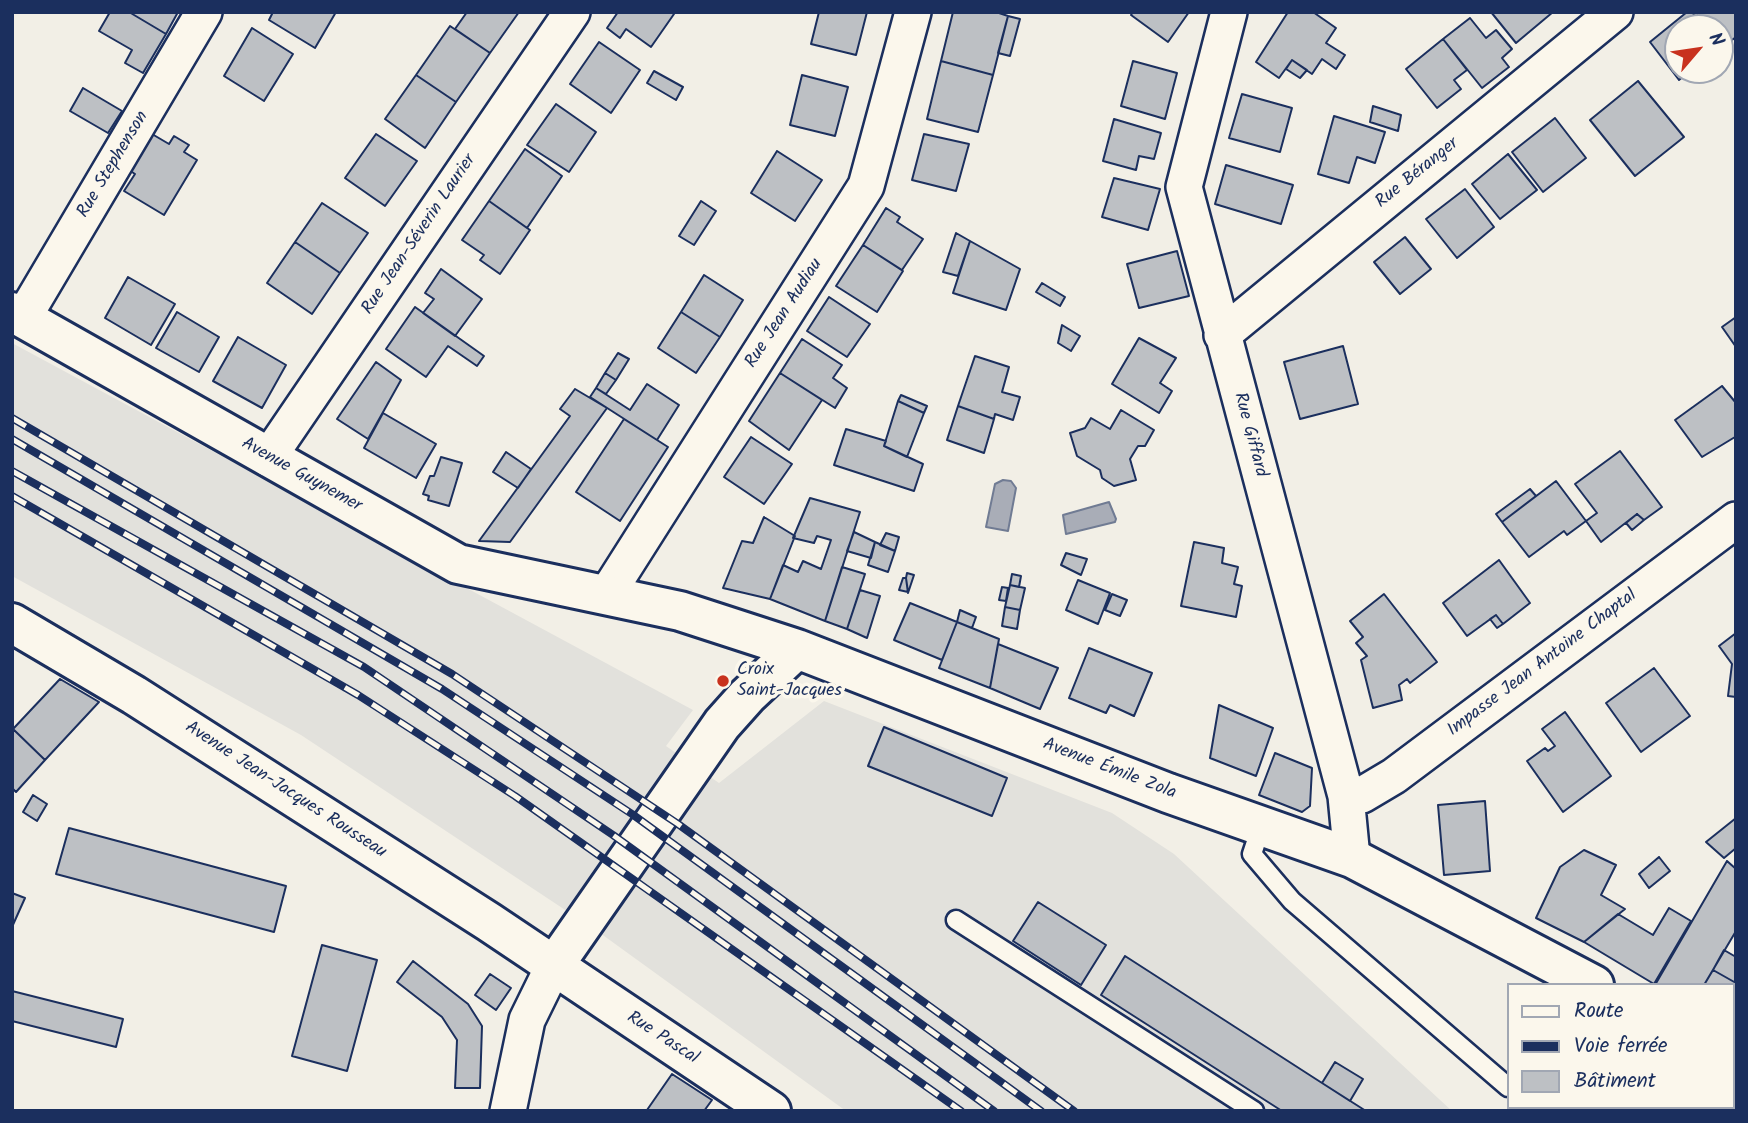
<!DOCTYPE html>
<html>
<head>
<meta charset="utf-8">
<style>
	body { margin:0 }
	#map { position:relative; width:1748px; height:1123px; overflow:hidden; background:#f2efe6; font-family:Kalam,sans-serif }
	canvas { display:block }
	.frame { position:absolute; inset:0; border:14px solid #1b2f5e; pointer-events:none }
	.legend { position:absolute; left:1507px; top:983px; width:228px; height:126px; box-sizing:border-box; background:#fbf7ec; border:2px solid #a1a7b3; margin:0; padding:9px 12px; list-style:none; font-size:21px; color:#1b2f5e }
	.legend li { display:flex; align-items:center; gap:14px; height:35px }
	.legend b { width:35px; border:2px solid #a1a7b3 }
	.north { position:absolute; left:1664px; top:14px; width:70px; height:70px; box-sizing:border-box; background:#fbf7ec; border:2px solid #a1a7b3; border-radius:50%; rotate:61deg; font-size:19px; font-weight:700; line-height:28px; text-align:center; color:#1b2f5e }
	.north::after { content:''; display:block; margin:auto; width:24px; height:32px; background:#c8321e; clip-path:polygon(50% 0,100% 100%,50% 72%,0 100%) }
</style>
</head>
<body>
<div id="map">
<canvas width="1748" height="1123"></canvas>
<div class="frame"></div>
<ul class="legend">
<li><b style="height:9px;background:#fbf7ec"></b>Route</li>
<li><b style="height:9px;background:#1b2f5e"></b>Voie ferrée</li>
<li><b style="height:19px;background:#bdc0c4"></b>Bâtiment</li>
</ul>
<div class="north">N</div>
</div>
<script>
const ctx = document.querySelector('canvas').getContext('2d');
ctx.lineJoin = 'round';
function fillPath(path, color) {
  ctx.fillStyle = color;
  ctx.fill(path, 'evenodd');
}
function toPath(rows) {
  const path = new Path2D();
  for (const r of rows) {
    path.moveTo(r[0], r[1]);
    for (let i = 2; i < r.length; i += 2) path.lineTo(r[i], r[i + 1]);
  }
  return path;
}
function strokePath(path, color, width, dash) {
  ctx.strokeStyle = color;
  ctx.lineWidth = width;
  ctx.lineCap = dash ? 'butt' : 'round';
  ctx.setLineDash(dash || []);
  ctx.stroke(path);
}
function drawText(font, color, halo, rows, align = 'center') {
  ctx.font = font + ' Kalam,sans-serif';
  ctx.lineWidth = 7;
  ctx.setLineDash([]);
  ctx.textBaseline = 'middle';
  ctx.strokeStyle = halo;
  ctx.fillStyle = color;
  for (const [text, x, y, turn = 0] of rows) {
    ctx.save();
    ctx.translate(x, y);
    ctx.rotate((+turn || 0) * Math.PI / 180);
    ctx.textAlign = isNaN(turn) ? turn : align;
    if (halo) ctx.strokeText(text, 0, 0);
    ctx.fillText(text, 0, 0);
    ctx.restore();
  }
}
fillPath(toPath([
	[12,343,693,710,666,746,719,783,824,701,1112,813,1174,854,1452,1111,846,1111,600,933,301,735,12,576]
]), '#e2e1dc');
const water = toPath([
	[1003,480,1011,481,1016,488,1008,531,986,527,995,484,1003,480],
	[1109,502,1116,519,1115,522,1066,534,1063,515,1109,502]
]);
fillPath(water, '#a9adb7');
strokePath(water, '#707b93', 2);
const building = toPath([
	[110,12,129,12,166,34,143,73,125,63,132,50,99,31,110,12],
	[129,12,178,12,166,34,129,12],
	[273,12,336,12,315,48,269,20,273,12],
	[467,12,519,12,490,53,455,29,467,12],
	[618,12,671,12,674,14,651,47,626,29,620,38,607,28,618,12],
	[819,12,867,12,856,55,811,44,819,12],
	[953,12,996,12,1008,16,993,75,941,61,953,12],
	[1133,12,1189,12,1168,42,1131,15,1133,12],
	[1288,12,1313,12,1336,28,1326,43,1345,55,1336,69,1322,59,1312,74,1292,60,1279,78,1256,62,1288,12],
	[1491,12,1553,12,1516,43,1491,12],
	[1687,12,1692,12,1705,28,1678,28,1678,70,1691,70,1679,80,1650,42,1687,12],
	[1696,12,1736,12,1736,37,1724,46,1720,42,1720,28,1709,28,1696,12],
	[1008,16,1020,19,1010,56,998,53,1008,16],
	[1470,18,1486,38,1496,30,1512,49,1502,58,1509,67,1482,88,1443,39,1470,18],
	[450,26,490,53,456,102,416,75,450,26],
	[252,28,293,54,264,101,224,76,252,28],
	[1443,39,1467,70,1454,80,1461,89,1437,108,1406,69,1443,39],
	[599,42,640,70,611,113,570,84,599,42],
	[1292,60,1307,70,1300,78,1286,69,1292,60],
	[941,61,993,75,978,132,927,119,941,61],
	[1133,61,1177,73,1165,119,1121,106,1133,61],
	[654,71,683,87,676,100,647,83,654,71],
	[416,75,456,102,425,148,385,119,416,75],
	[802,75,848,87,835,136,790,125,802,75],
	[1638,81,1684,137,1635,176,1590,120,1638,81],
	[83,88,122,111,108,133,70,111,83,88],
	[1242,94,1292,108,1280,152,1229,138,1242,94],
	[556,104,596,132,569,172,527,145,556,104],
	[1373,106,1401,115,1398,131,1370,122,1373,106],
	[1334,116,1385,132,1375,163,1357,157,1349,183,1318,174,1334,116],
	[1555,118,1586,158,1543,192,1512,152,1555,118],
	[1114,119,1161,133,1154,159,1139,156,1136,170,1103,161,1114,119],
	[152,134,169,144,174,136,189,145,184,152,197,160,164,215,124,191,135,174,129,170,152,134],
	[376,134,417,161,385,206,345,178,376,134],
	[924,134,969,144,956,191,912,180,924,134],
	[525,149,562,176,527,228,489,201,525,149],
	[777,151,822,180,795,221,751,193,777,151],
	[1508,154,1537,190,1500,219,1472,184,1508,154],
	[1226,165,1293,185,1281,224,1215,204,1226,165],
	[1114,178,1160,189,1148,230,1102,217,1114,178],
	[1465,189,1494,227,1457,258,1426,219,1465,189],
	[489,201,530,230,500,274,480,260,484,255,462,240,489,201],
	[701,201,716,211,694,245,679,236,701,201],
	[322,203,368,233,340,273,295,242,322,203],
	[886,208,900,217,897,222,923,239,902,270,863,245,886,208],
	[956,233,970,241,958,276,943,272,956,233],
	[1405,237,1431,269,1400,294,1374,262,1405,237],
	[970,241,1020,269,1006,310,953,293,970,241],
	[295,242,340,273,312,314,267,283,295,242],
	[863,245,903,271,877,312,836,286,863,245],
	[1177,251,1189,296,1139,308,1127,264,1177,251],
	[441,269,482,299,455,336,423,313,434,299,425,293,441,269],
	[704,275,743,300,720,337,681,312,704,275],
	[128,277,175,304,151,345,105,318,128,277],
	[1042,283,1065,297,1060,306,1036,292,1042,283],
	[829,297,870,324,847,357,807,331,829,297],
	[415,307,484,356,477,366,448,346,426,377,386,349,415,307],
	[177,312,219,337,199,372,156,348,177,312],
	[681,312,720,337,696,373,658,348,681,312],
	[1736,317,1736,347,1722,327,1736,317],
	[1062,325,1080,336,1071,351,1058,343,1062,325],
	[238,337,286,365,262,408,213,381,238,337],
	[1139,338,1176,358,1160,383,1172,391,1159,413,1112,384,1139,338],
	[802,339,842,365,833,378,847,388,835,408,780,373,802,339],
	[1343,346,1358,404,1300,419,1284,362,1343,346],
	[618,353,629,359,616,380,605,373,618,353],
	[975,356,1009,367,1002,392,1020,397,1013,420,995,414,994,419,958,406,975,356],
	[376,362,401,380,368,439,337,419,376,362],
	[605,373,616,380,606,394,596,388,605,373],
	[780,373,822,400,789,450,749,421,780,373],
	[647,384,679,405,657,440,590,397,596,388,630,410,647,384],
	[1722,386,1736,403,1735,437,1702,457,1675,420,1722,386],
	[575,389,607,408,510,542,479,541,570,416,560,409,575,389],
	[901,395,927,406,924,413,898,401,901,395],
	[898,401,924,413,907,457,884,446,898,401],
	[958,406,994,419,984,453,947,440,958,406],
	[1121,410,1154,430,1145,446,1138,446,1130,459,1136,480,1114,486,1102,478,1100,470,1077,456,1070,433,1085,428,1091,418,1110,429,1121,410],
	[383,413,436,444,416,478,364,448,383,413],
	[624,419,668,447,620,521,576,492,624,419],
	[846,429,886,441,884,446,923,464,914,491,834,465,846,429],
	[751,437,792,464,764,504,724,477,751,437],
	[1620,451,1662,507,1644,520,1637,514,1601,542,1586,521,1597,513,1575,484,1620,451],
	[506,452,531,469,518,488,493,472,506,452],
	[441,457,462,463,449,506,428,500,429,496,423,494,430,476,434,476,441,457],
	[1556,481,1586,521,1567,535,1564,531,1529,557,1502,522,1556,481],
	[1530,489,1536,496,1502,522,1496,514,1530,489],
	[810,498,860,512,825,621,770,599,783,565,798,572,803,561,821,569,831,540,817,536,814,543,793,538,810,498],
	[1637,514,1644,520,1632,530,1626,523,1637,514],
	[764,517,795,536,770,599,723,588,742,541,753,543,764,517],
	[854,532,875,542,871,558,847,551,854,532],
	[886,533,899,537,895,551,880,545,886,533],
	[875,542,895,551,888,572,868,565,875,542],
	[1194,542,1224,548,1222,563,1238,567,1234,584,1242,586,1236,617,1181,606,1194,542],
	[1066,553,1087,559,1081,575,1061,565,1066,553],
	[1499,560,1530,603,1503,624,1496,615,1467,636,1443,603,1499,560],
	[842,567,865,574,847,629,825,621,842,567],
	[907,573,914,575,908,593,906,578,907,573],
	[1012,574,1021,576,1019,587,1010,585,1012,574],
	[903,578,906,578,908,592,899,590,903,578],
	[1078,580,1110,593,1098,624,1066,610,1078,580],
	[1010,585,1025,588,1020,610,1005,607,1010,585],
	[1002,587,1008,588,1006,601,999,600,1002,587],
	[860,590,880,596,867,638,847,629,860,590],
	[1112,594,1127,600,1120,616,1105,610,1112,594],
	[1384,594,1437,662,1410,683,1407,679,1399,685,1402,700,1373,708,1361,660,1367,656,1356,643,1363,637,1350,621,1384,594],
	[910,603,957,622,942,660,894,640,910,603],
	[1005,607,1020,610,1017,629,1002,626,1005,607],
	[960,610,976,617,972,628,957,622,960,610],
	[1496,615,1503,624,1497,628,1490,619,1496,615],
	[957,622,999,639,990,688,939,668,957,622],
	[1736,633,1736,697,1728,696,1732,664,1719,646,1736,633],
	[998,644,1058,668,1040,709,990,688,998,644],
	[1089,648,1152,673,1134,716,1110,705,1106,713,1069,698,1089,648],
	[1654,668,1690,716,1641,752,1606,703,1654,668],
	[60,679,99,702,45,760,13,729,60,679],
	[1219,705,1273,728,1256,776,1210,758,1219,705],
	[1565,712,1611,776,1563,812,1527,761,1545,748,1548,751,1555,746,1542,729,1565,712],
	[884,727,1007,778,992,816,868,766,884,727],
	[13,729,45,760,16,792,12,788,13,729],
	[1275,753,1312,768,1310,806,1302,812,1259,795,1275,753],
	[33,795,47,804,37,821,23,812,33,795],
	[1485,801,1490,871,1444,875,1438,805,1485,801],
	[1736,818,1736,848,1724,858,1706,842,1736,818],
	[69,828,286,886,274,932,56,874,69,828],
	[1584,850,1616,865,1601,895,1625,909,1584,942,1536,918,1560,867,1584,850],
	[1659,857,1670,871,1649,888,1639,874,1659,857],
	[1727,861,1736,869,1736,931,1704,985,1655,985,1727,861],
	[12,893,25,898,12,927,12,893],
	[1038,902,1106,945,1081,985,1013,941,1038,902],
	[1669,908,1691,921,1654,984,1584,942,1618,914,1653,935,1669,908],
	[322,945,377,960,347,1071,292,1056,322,945],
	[1724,950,1736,957,1736,983,1713,970,1724,950],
	[1125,956,1322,1083,1366,1111,1282,1111,1101,995,1125,956],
	[413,961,468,1004,482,1026,480,1088,455,1088,457,1040,442,1017,397,982,413,961],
	[1713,970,1736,983,1736,1017,1732,1023,1732,985,1704,985,1713,970],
	[490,974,511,988,496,1010,475,995,490,974],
	[12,991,123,1019,116,1047,12,1021,12,991],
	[1335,1062,1363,1079,1350,1101,1322,1083,1335,1062],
	[672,1074,712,1100,704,1111,647,1110,672,1074]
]);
fillPath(building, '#bdc0c4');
strokePath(building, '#1b2f5e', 2);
const lane = toPath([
	[1261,827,1252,854,1292,901,1508,1087],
	[956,920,1254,1111],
	[1530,1107,1534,1111]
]);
const street = toPath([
	[1229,12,1184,187,1346,796,1352,858],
	[23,318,204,12],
	[1222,335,1615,12],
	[268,458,572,12],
	[607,594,866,186,913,12],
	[1346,796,1362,795,1394,776,1736,520],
	[508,1111,527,1020,553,967]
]);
const secondary = toPath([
	[12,312,458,564,680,611,797,649,1168,793,1352,858,1594,985],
	[12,623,134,695,489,922,771,1111],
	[553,967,722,724,747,696,797,649],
	[1732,1062,1736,1064]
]);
strokePath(lane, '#1b2f5e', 23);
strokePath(street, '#1b2f5e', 40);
strokePath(secondary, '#1b2f5e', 44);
strokePath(lane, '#fbf7ec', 18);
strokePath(street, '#fbf7ec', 35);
strokePath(secondary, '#fbf7ec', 38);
const rail = toPath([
	[12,418,452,674,678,824,1074,1111],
	[12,439,442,689,632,814,1041,1111],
	[12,471,364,667,613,835,994,1111],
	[12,496,358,695,515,796,961,1111]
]);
strokePath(rail, '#1b2f5e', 8);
strokePath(rail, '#fbf7ec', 5, [16]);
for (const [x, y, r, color] of [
	[723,681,7,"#c8321e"]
]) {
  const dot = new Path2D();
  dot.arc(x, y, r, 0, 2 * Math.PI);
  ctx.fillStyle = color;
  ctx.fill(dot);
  strokePath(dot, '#fbf7ec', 2.5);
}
drawText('18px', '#1b2f5e', '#fbf7ec', [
	["Rue Stephenson",114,165,-59],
	["Rue Béranger",1418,174,-39],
	["Rue Jean-Séverin Laurier",420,235,-56],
	["Rue Jean Audiau",785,314,-57],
	["Rue Giffard",1249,435,75],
	["Avenue Guynemer",301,476,29],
	["Impasse Jean Antoine Chaptal",1543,664,-37],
	["Avenue Émile Zola",1109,770,21],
	["Avenue Jean-Jacques Rousseau",285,791,33],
	["Rue Pascal",662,1039,33]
]);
drawText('18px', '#1b2f5e', '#fbf7ec', [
	["Croix",737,671],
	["Saint-Jacques",737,692]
], 'left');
</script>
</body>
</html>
